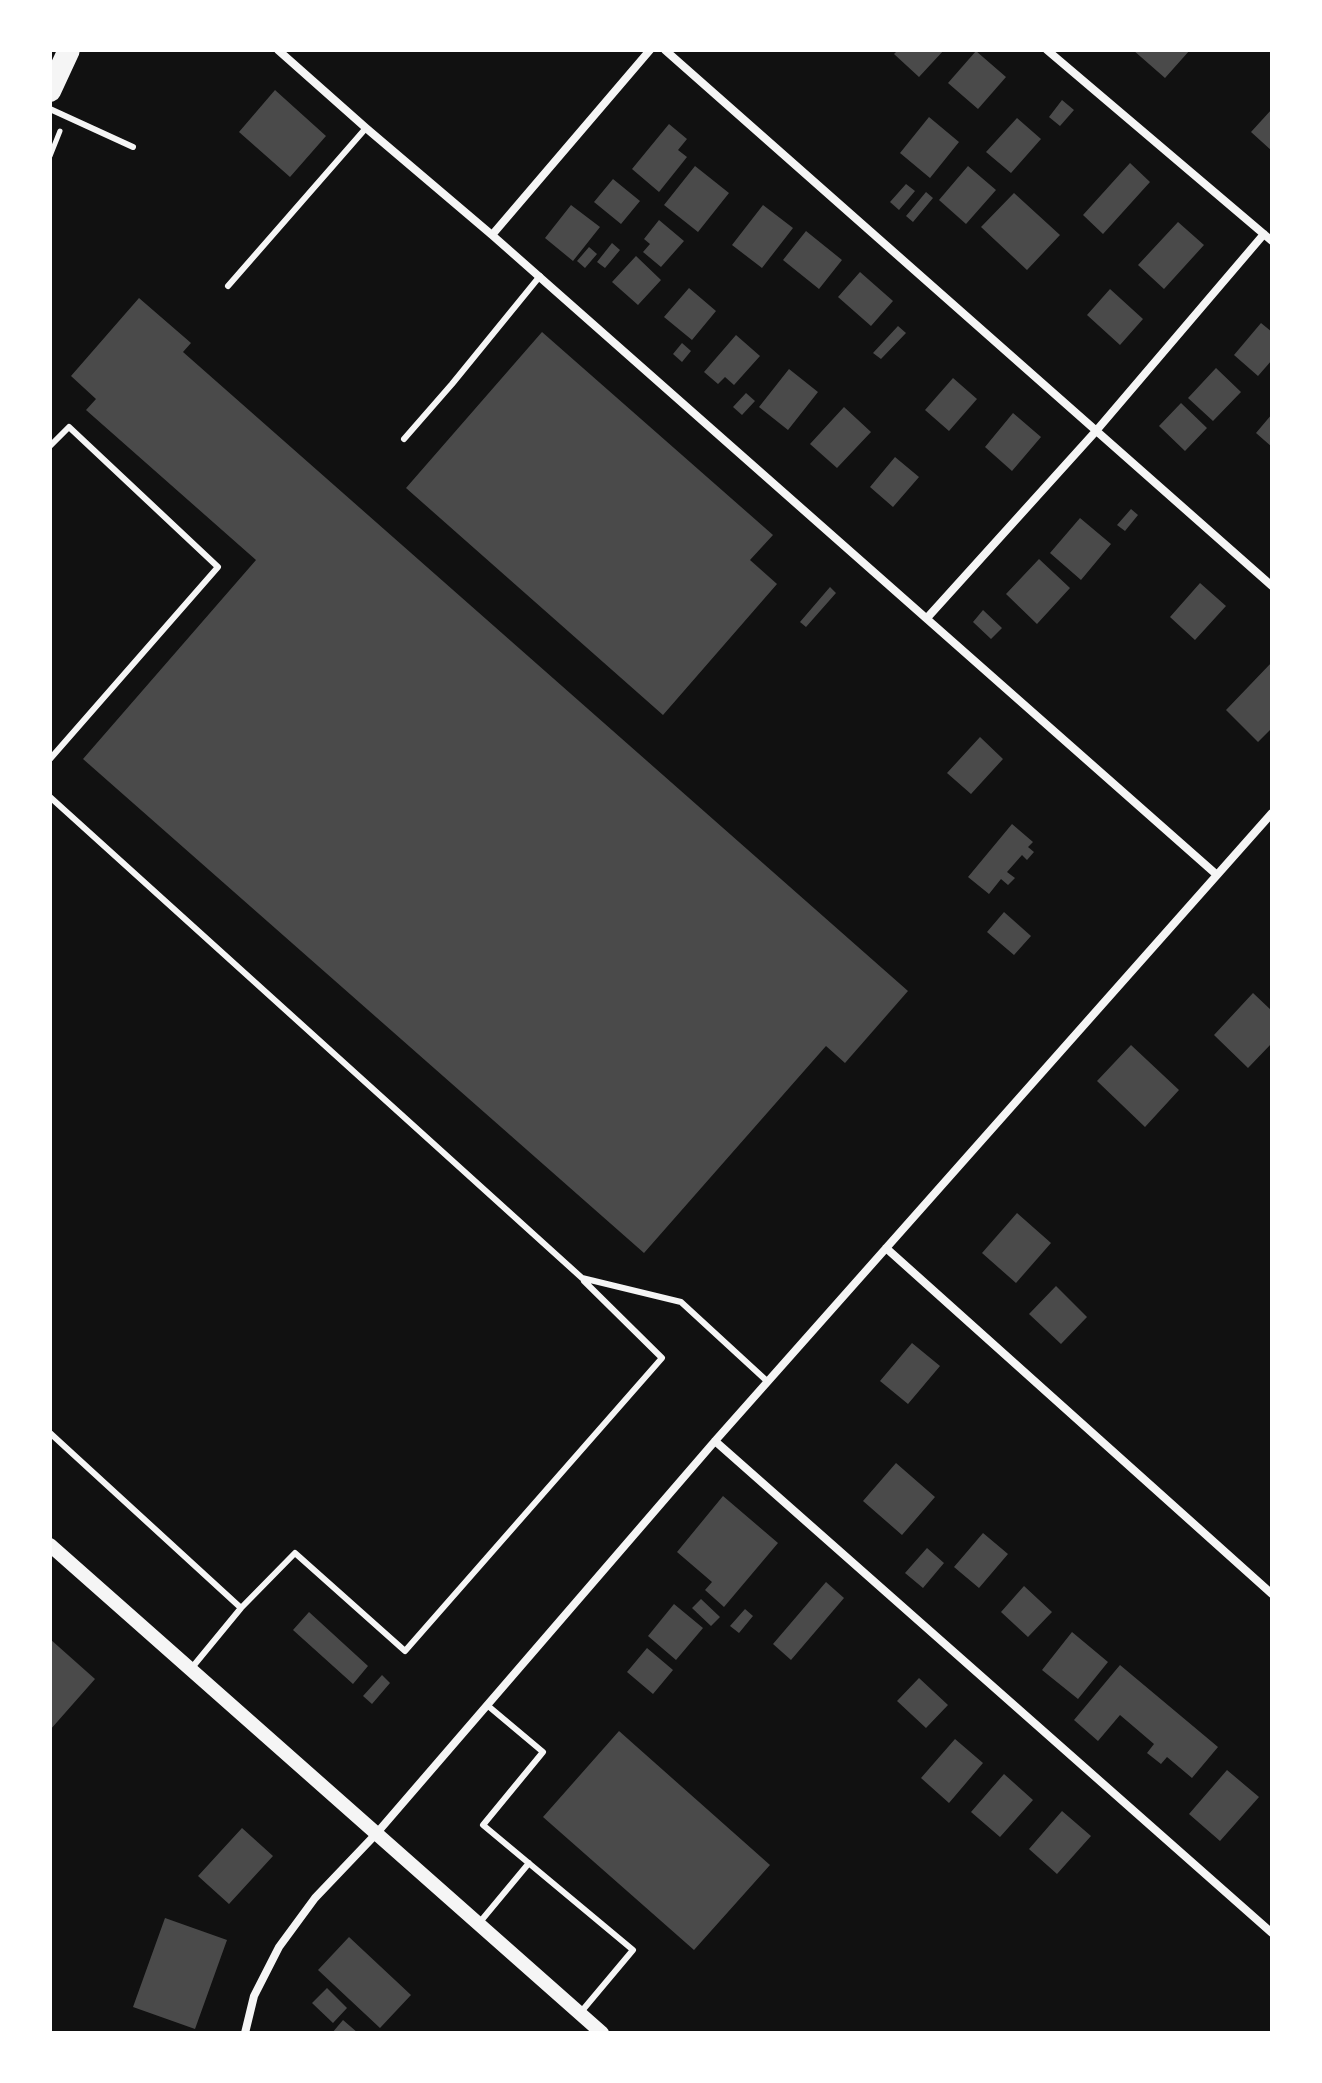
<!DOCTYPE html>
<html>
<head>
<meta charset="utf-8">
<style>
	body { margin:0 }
	#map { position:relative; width:1322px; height:2083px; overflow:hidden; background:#111; font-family:Lato,sans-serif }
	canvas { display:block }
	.frame { position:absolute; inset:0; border:52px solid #fff; pointer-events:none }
</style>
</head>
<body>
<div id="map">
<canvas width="1322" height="2083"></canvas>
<div class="frame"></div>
</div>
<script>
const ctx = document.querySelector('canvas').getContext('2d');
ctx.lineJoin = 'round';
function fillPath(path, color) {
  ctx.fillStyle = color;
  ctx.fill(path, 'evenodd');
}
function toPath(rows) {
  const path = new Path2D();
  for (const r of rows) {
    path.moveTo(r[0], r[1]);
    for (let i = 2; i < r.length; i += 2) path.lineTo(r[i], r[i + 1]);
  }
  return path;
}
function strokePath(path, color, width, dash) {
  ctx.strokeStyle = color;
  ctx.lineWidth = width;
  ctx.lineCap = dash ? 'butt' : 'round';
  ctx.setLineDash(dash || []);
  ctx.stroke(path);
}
fillPath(toPath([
	[898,50,944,50,919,77,894,54],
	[1133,50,1190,50,1165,78],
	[976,51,1006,77,978,109,948,83],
	[275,90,326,136,290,177,239,132],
	[1062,100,1074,110,1060,126,1049,117],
	[1272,109,1272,151,1251,132],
	[929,117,959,142,930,178,900,153],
	[1017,118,1041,139,1011,173,986,152],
	[669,124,687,139,678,150,687,157,659,192,632,169],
	[1130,163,1150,182,1103,234,1083,215],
	[695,166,729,193,698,232,664,205],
	[968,166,996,190,966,224,939,200],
	[613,179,640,201,621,224,594,202],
	[906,184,915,191,899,210,890,202],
	[926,192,933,198,913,222,906,216],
	[1014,193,1060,235,1027,270,981,227],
	[571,205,600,227,573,261,545,238],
	[763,205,793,228,762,268,732,245],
	[659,220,684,241,661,267,643,252,650,244,644,239],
	[1178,222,1204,245,1164,289,1138,265],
	[806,231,842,260,819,289,783,260],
	[612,243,620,250,605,268,597,262],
	[589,247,597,254,585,268,577,261],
	[636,256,661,280,638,305,612,282],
	[860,272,893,301,871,326,838,297],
	[689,288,716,311,692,340,664,317],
	[1110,289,1143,319,1120,345,1087,315],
	[139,298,191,343,183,352,908,991,845,1063,826,1046,644,1253,83,759,256,560,86,410,96,399,71,376],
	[1261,323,1272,332,1272,360,1258,376,1234,355],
	[898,326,906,333,881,359,873,353],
	[542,332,773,535,750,560,777,584,663,715,406,488],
	[736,335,760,356,734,385,725,377,718,384,704,372],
	[682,343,691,351,682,362,673,354],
	[1216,368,1241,392,1213,421,1188,398],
	[789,369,818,392,788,430,759,407],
	[953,378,977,399,949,431,925,410],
	[746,393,755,401,742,415,733,407],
	[1181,403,1207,428,1185,451,1159,426],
	[844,407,871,432,837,468,810,444],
	[1013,413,1041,437,1012,471,985,447],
	[1272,414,1272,447,1256,433],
	[895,457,919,477,893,507,870,487],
	[1131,509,1138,515,1125,531,1117,525],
	[1080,518,1111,544,1081,580,1050,553],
	[1039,559,1070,588,1037,624,1006,594],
	[1200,583,1226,606,1195,640,1170,617],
	[830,587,836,593,806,627,800,622],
	[983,610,1002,628,991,639,973,622],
	[1272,662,1272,728,1258,742,1226,710],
	[980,737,1003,759,971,794,947,773],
	[1012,824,1033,842,1028,847,1034,852,1027,860,1022,855,1007,872,1015,878,1008,885,1001,879,989,894,968,877],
	[1004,912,1031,936,1014,955,987,932],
	[1253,993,1272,1011,1272,1043,1248,1068,1214,1035],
	[1131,1045,1179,1090,1145,1127,1097,1081],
	[1017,1213,1051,1243,1016,1283,982,1253],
	[1056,1286,1087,1317,1061,1344,1029,1314],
	[912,1343,940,1366,908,1404,880,1381],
	[896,1463,935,1497,902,1535,863,1501],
	[723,1496,778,1543,724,1607,705,1590,712,1582,677,1552],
	[983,1533,1008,1554,979,1588,954,1567],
	[927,1548,944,1563,923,1588,905,1573],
	[826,1582,844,1598,791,1660,773,1644],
	[1024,1586,1052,1612,1028,1637,1001,1612],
	[701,1599,720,1617,711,1626,692,1608],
	[674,1604,703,1628,676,1660,648,1636],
	[745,1609,753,1616,739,1633,730,1626],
	[309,1612,368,1666,353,1684,293,1630],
	[1072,1632,1108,1662,1078,1699,1042,1670],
	[50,1639,95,1679,50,1730],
	[647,1648,673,1670,653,1694,627,1672],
	[1120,1665,1218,1747,1192,1778,1167,1757,1161,1764,1147,1753,1154,1744,1120,1715,1098,1741,1074,1720],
	[382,1675,390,1683,372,1704,363,1696],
	[919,1678,948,1705,926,1728,897,1701],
	[619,1731,770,1865,694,1950,543,1817],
	[955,1739,983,1763,949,1803,921,1778],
	[1227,1770,1259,1797,1220,1841,1189,1814],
	[1004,1774,1033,1800,1000,1837,971,1812],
	[1062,1811,1091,1836,1057,1874,1029,1849],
	[242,1828,273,1856,229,1904,198,1876],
	[165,1918,227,1940,195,2029,133,2007],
	[349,1937,411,1995,380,2028,318,1970],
	[327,1988,347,2008,333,2023,312,2003],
	[343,2020,358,2033,332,2033]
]), '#4a4a4a');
strokePath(toPath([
	[50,156,60,131]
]), '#f5f5f5', 5);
strokePath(toPath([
	[50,109,133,147],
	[228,286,366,128],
	[404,439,452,384,540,276],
	[50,446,69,427,218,567,50,759],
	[50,797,582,1278,681,1302,768,1382],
	[50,1433,241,1608,190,1670],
	[241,1608,295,1553,405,1651,662,1358,584,1281],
	[487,1705,543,1752,483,1825,633,1950,581,2012],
	[480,1922,529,1863]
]), '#f5f5f5', 6);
strokePath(toPath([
	[278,50,366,128,492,235,1217,875],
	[665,50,1272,586],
	[1047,50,1272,241],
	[492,235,650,50],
	[927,618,1096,431,1264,234],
	[886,1248,1272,1594],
	[715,1441,1272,1933],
	[245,2033,254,1996,279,1947,315,1898,376,1834,715,1441,1272,813]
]), '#f5f5f5', 8);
strokePath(toPath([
	[50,1545,602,2033]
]), '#f5f5f5', 14);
strokePath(toPath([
	[50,91,69,50]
]), '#f5f5f5', 22);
</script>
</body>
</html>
